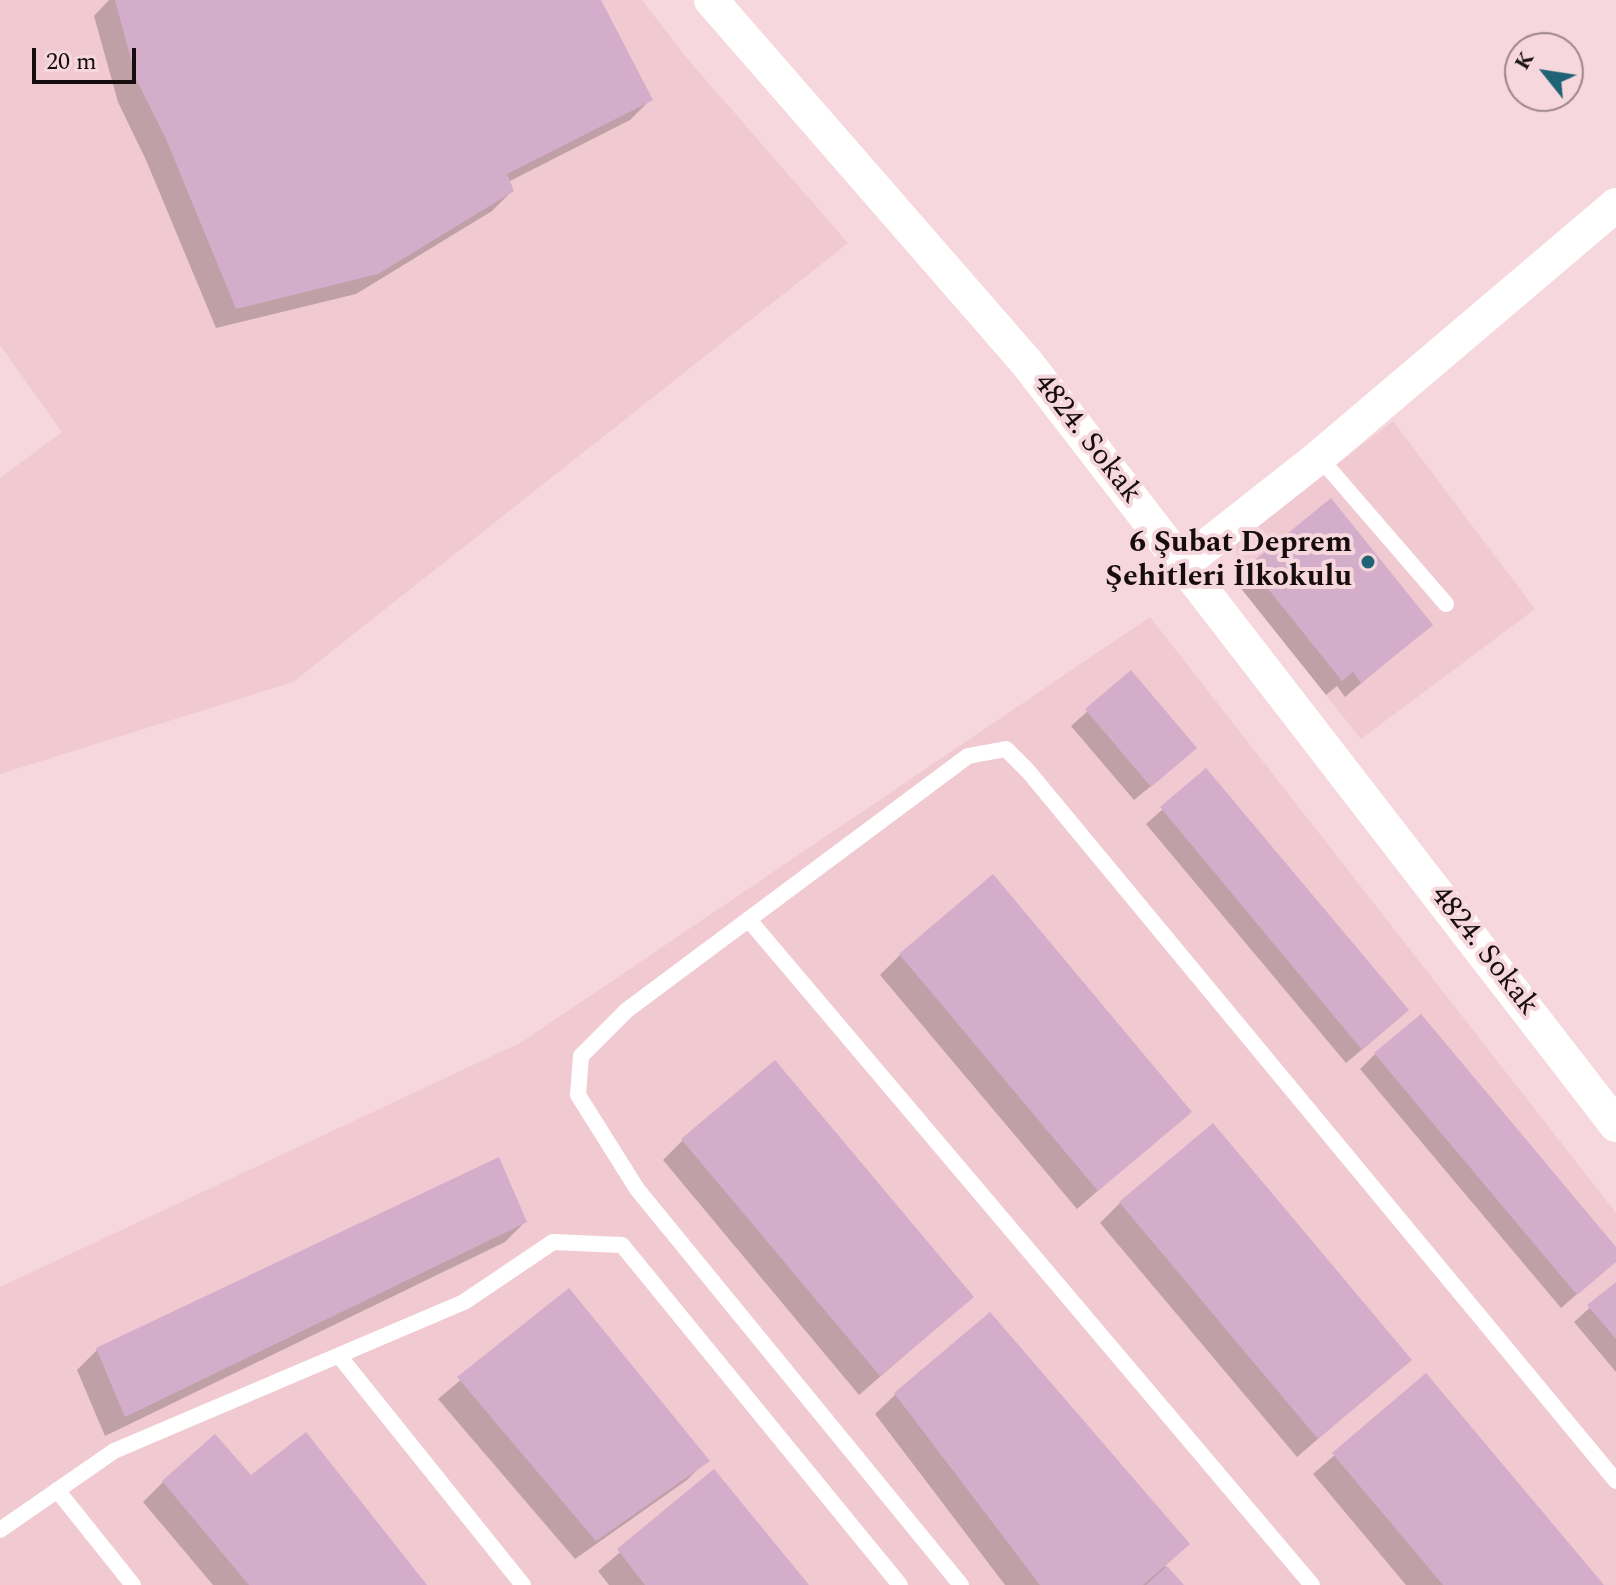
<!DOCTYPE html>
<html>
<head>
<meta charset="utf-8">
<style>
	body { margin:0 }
	#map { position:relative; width:1616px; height:1585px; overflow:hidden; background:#f6d7dd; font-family:Spectral,serif }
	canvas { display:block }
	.north { position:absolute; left:1504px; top:32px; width:80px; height:80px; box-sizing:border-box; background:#f6d7dd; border:2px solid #9d868b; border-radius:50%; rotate:300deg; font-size:22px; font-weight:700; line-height:32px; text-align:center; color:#170d0f }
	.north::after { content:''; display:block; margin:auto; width:28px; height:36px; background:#206376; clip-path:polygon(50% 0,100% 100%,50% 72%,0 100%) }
	.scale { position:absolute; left:32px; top:48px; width:104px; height:36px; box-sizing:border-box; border:4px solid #170d0f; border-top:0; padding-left:10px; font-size:24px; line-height:28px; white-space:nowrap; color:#170d0f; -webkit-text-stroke:6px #f6d7dd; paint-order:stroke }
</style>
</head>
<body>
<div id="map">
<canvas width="1616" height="1585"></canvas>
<div class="north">K</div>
<div class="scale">20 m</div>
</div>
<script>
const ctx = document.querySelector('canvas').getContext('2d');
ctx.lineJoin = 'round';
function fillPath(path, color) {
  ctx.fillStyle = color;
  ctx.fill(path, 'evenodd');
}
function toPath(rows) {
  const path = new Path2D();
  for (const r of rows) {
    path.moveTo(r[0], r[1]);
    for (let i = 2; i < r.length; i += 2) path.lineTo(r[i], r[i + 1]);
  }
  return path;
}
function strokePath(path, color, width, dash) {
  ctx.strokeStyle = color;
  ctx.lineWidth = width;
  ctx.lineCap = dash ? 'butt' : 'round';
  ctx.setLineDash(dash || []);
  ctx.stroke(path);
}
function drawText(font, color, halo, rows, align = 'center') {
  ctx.font = font + ' Spectral,serif';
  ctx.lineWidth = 8;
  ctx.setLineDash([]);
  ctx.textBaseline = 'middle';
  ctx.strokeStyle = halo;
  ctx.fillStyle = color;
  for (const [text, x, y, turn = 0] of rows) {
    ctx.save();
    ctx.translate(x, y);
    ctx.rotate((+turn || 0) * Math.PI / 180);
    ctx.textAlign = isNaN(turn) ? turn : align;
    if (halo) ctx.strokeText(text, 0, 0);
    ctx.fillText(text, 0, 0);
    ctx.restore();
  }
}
fillPath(toPath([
	[0,0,642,0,685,56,848,243,293,682,0,774,0,478,62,432,0,345],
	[1393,421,1535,609,1361,739,1236,582,1236,542],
	[1150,617,1616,1213,1616,1585,0,1585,0,1287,522,1042]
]), '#f0c9d1');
fillPath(toPath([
	[109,0,599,0,650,100,630,120,508,182,512,191,492,211,356,294,216,328,146,160,118,102,94,16],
	[1330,501,1430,625,1345,697,1337,686,1326,695,1235,581],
	[1131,673,1179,763,1134,800,1071,726],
	[1206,771,1391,1025,1346,1063,1146,824],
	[900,955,1189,1111,1077,1209,880,975],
	[1375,1054,1616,1251,1616,1260,1561,1308,1360,1069],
	[683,1140,972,1297,859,1395,663,1160],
	[1120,1203,1409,1360,1297,1457,1100,1223],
	[525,1222,505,1242,105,1436,77,1370,97,1350],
	[1616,1284,1616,1372,1574,1322],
	[568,1290,707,1460,687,1480,575,1559,438,1399],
	[1425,1376,1601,1585,1406,1585,1313,1474],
	[896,1394,1188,1544,1165,1566,1181,1585,1005,1585,875,1414],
	[714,1472,807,1585,609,1585,598,1571],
	[250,1478,425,1585,213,1585,143,1502,163,1482]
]), '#0003');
fillPath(toPath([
	[115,0,601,0,653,100,507,174,514,191,378,274,236,309,166,139,137,81],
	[1331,498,1433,625,1361,683,1353,672,1342,681,1249,565],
	[1131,670,1197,748,1151,787,1085,709],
	[1206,768,1409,1010,1362,1050,1160,807],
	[993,874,1192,1112,1098,1191,899,954],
	[1421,1014,1616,1247,1616,1262,1577,1295,1374,1053],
	[775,1060,974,1297,880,1376,681,1139],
	[1213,1123,1412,1360,1318,1439,1119,1202],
	[499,1157,527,1222,125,1417,96,1348],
	[1616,1282,1616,1339,1587,1305],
	[569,1288,710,1461,596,1541,457,1377],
	[990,1312,1190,1544,1143,1585,1040,1585,894,1393],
	[1426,1373,1604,1585,1443,1585,1332,1453],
	[306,1432,427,1585,249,1585,162,1481,215,1434,251,1475],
	[714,1469,809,1585,645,1585,617,1549],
	[1167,1566,1184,1585,1146,1585]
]), '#d4adca');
strokePath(toPath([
	[1319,457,1446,604],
	[749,920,1312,1585],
	[340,1357,523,1585],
	[57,1490,133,1585],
	[0,1530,114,1451,464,1302,553,1242,622,1245,900,1585],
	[961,1585,637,1189,578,1095,581,1056,627,1010,968,756,1006,749,1028,771,1616,1481]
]), '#fff', 16);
strokePath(toPath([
	[711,0,1027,363,1616,1125],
	[1182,565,1319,457,1616,205]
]), '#fff', 34);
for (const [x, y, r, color] of [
	[1368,562,8,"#206376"]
]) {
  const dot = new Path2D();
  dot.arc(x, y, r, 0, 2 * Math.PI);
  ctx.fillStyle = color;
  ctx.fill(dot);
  strokePath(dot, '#f6d7dd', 3);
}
drawText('30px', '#170d0f', '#f6d7dd', [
	["4824. Sokak",1086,440,52],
	["4824. Sokak",1483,952,52]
]);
drawText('bold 30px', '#170d0f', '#f6d7dd', [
	["6 Şubat Deprem",1352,545],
	["Şehitleri İlkokulu",1352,579]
], 'right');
</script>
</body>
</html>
